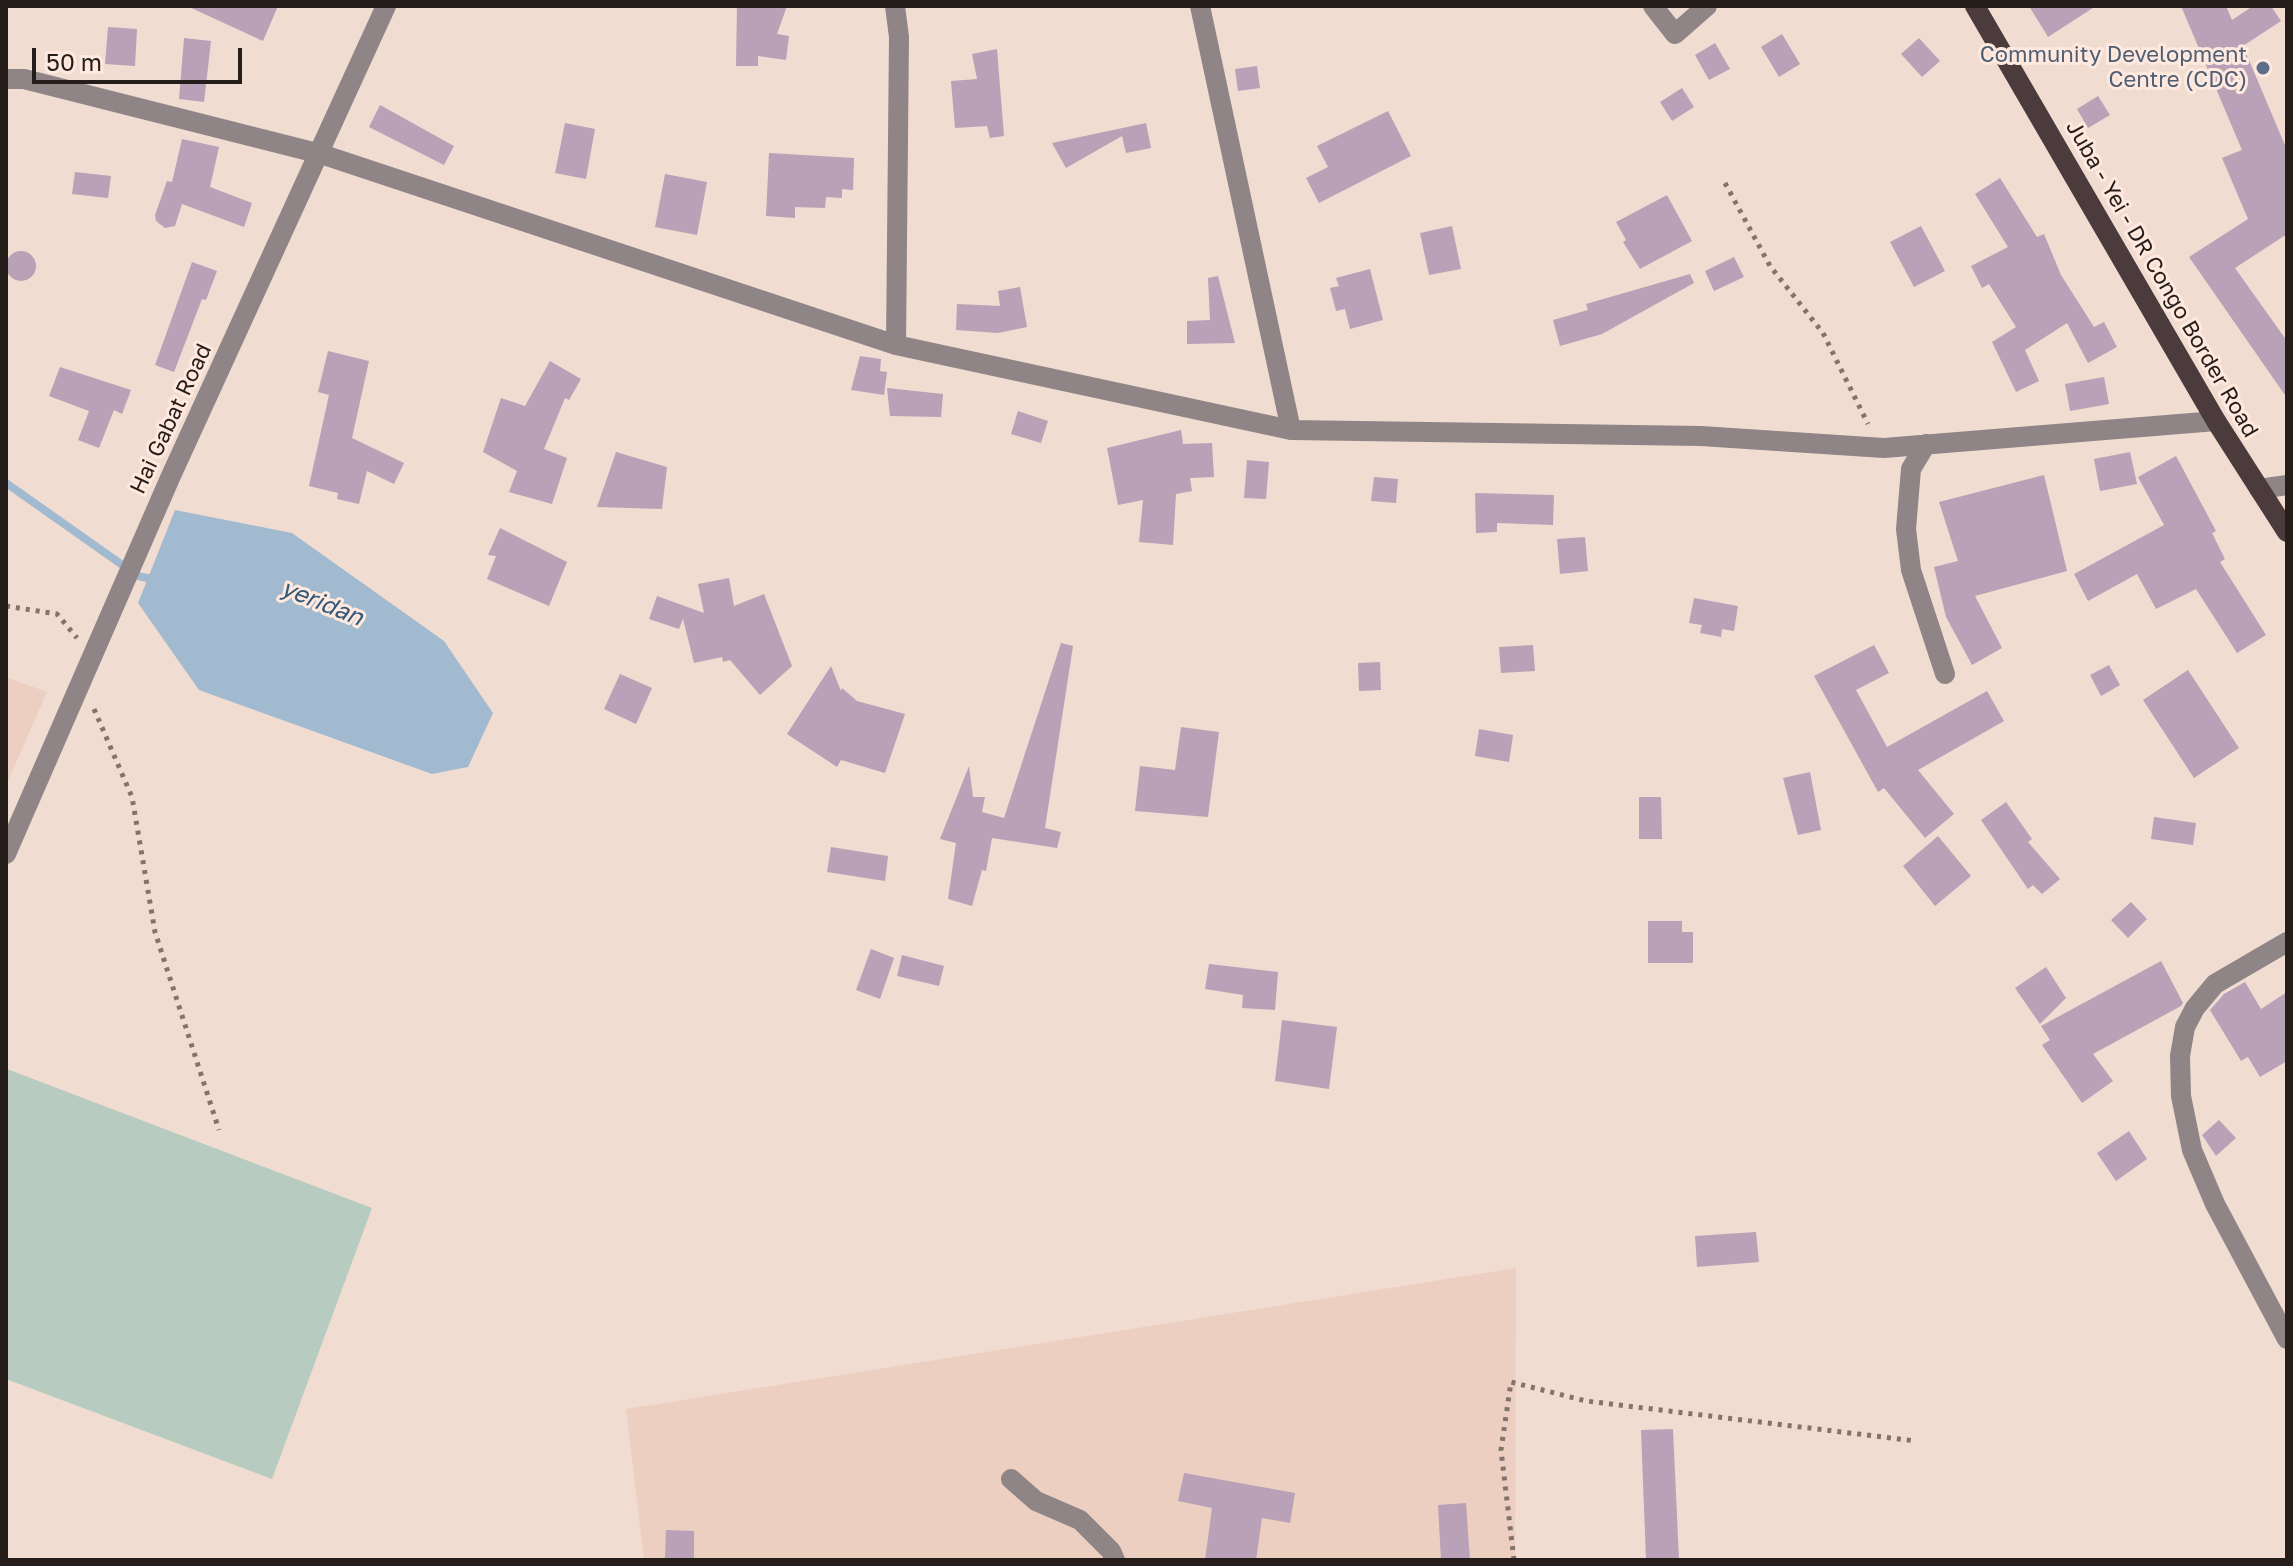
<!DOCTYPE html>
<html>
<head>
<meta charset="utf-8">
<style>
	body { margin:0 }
	#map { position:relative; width:2293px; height:1566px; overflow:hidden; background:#f1dcd1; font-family:"Golos Text",sans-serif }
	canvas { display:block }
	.frame { position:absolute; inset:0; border:8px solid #241d19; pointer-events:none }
	.scale { position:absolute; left:32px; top:48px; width:210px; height:36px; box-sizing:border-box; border:4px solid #241d19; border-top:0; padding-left:10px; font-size:24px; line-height:28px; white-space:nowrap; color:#241d19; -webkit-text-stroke:6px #ffe9de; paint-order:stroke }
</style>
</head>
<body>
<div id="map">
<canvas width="2293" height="1566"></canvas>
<div class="frame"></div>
<div class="scale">50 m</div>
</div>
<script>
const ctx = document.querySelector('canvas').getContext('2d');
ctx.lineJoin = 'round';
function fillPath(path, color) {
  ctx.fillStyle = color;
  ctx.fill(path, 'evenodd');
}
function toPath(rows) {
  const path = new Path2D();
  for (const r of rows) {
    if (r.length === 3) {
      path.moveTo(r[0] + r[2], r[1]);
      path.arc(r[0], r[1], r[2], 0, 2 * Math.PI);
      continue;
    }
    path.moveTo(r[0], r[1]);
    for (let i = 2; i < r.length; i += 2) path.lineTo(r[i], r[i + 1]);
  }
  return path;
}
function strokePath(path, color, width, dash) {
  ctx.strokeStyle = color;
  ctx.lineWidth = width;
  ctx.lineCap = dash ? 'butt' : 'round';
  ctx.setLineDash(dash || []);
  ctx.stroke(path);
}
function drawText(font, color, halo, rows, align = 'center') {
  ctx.font = font + ' "Golos Text",sans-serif';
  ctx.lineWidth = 6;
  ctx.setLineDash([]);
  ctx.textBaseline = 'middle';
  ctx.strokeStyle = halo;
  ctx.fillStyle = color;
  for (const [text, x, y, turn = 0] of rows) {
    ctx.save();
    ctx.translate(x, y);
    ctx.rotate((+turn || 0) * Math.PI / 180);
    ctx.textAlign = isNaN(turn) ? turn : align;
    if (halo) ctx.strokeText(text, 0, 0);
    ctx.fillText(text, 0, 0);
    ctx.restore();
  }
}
fillPath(toPath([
	[6,677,47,692,6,785],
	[1516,1268,1515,1560,644,1560,626,1409]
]), '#eccfc1');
fillPath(toPath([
	[7,1069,372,1208,272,1479,6,1379]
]), '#b8cbc0');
fillPath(toPath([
	[175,510,292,533,444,641,493,713,468,767,432,774,199,690,138,603]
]), '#a2bad0');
strokePath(toPath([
	[6,483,138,576,156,580]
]), '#a2bad0', 8);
fillPath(toPath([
	[187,6,278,6,263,41],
	[737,6,787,6,777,34,789,36,786,60,758,56,758,66,736,66],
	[2029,6,2096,6,2048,37],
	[2181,6,2226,6,2232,20,2253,6,2271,6,2281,21,2243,46,2287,150,2287,234,2235,268,2287,341,2287,398,2189,257,2248,219,2222,158,2242,150],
	[108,27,137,29,135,66,105,64],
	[1782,34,1800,64,1779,77,1761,47],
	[184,38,211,41,204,102,179,99],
	[1919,38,1940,61,1922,77,1901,54],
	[1715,43,1730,69,1709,80,1695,55],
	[997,49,1004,136,990,138,987,126,955,128,951,81,977,79,972,54],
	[1257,66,1260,88,1238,91,1235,69],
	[1682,88,1694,107,1672,121,1660,102],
	[2098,96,2110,115,2088,128,2077,109],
	[380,105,454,146,444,165,369,127],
	[1388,111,1411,156,1319,203,1306,178,1328,167,1317,146],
	[565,123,595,129,586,179,555,173],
	[1146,123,1151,148,1126,153,1122,136,1066,168,1052,143],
	[182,139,219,147,210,187,252,203,244,227,182,204,175,226,165,228,156,221,155,215,167,181,172,182],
	[769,153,854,158,853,190,842,189,842,198,826,197,825,208,795,207,795,218,766,216],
	[75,172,111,176,108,198,72,194],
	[665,174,707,182,697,235,655,227],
	[2000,178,2037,237,2044,234,2061,275,2094,327,2104,322,2117,347,2088,363,2067,323,2025,350,2039,381,2016,392,1992,342,2016,327,1989,284,1982,288,1971,266,2008,247,1975,194],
	[1667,195,1692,241,1640,269,1623,242,1626,240,1616,222],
	[1452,226,1461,269,1429,275,1420,233],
	[1921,226,1945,271,1914,287,1890,242],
	[21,266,15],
	[1734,257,1744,277,1714,291,1705,271],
	[192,262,217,271,206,300,202,299,174,372,155,365],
	[1370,269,1383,320,1350,329,1345,309,1336,311,1330,288,1339,286,1336,278],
	[1690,274,1694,283,1602,334,1560,346,1553,320,1588,310,1586,304],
	[1218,276,1235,343,1187,344,1187,321,1210,320,1208,278],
	[1020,287,1027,327,998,333,956,330,957,304,1000,306,998,291],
	[328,351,369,361,352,438,404,463,394,484,367,471,359,504,337,499,338,493,309,486,329,395,318,392],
	[860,356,881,359,880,371,887,372,884,395,851,390],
	[550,361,581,379,569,400,565,398,544,449,567,458,552,504,509,492,517,471,483,452,501,398,525,406],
	[60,367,131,390,122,414,114,410,99,448,78,440,89,411,49,396],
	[2104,377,2109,404,2070,411,2065,384],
	[887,388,943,394,941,417,890,416],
	[1018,411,1048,421,1041,443,1011,434],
	[1181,430,1183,444,1212,443,1214,477,1190,478,1192,491,1176,494,1173,545,1139,542,1143,500,1118,505,1107,448],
	[616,452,667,467,662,509,597,507],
	[2130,452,2137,484,2100,491,2094,459],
	[2176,456,2216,531,2212,533,2225,559,2220,562,2266,635,2237,653,2196,589,2156,609,2137,574,2088,601,2074,574,2164,525,2138,477],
	[1247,460,1269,462,1266,499,1244,498],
	[2044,475,2067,571,1975,596,2002,648,1972,665,1946,617,1934,567,1958,561,1939,502],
	[1374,477,1398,479,1396,503,1371,501],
	[1475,493,1554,495,1553,525,1497,523,1497,532,1476,533],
	[500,528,567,562,549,606,487,579,496,556,488,555],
	[1585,537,1588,571,1560,574,1557,539],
	[729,578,734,606,764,594,792,666,760,695,730,660,723,662,722,657,694,663,683,619,679,629,649,619,657,596,704,613,698,584],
	[1694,598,1738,606,1734,631,1722,629,1721,637,1700,633,1702,625,1689,623],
	[1061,643,1073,646,1045,828,1061,832,1057,848,992,838,986,871,982,870,972,906,948,899,956,843,940,839,969,766,973,797,985,797,982,812,1004,818],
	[1533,645,1535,671,1501,673,1499,647],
	[1874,645,1889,673,1856,690,1887,747,1987,691,2004,721,1918,770,1954,814,1925,838,1884,788,1878,792,1814,676],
	[1380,662,1381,690,1359,691,1358,663],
	[2109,665,2120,685,2101,696,2090,675],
	[831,666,841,691,842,688,857,701,905,714,885,773,841,760,837,767,787,734],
	[2188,670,2239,748,2194,778,2143,700],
	[620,674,652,688,636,724,604,709],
	[1181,727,1219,732,1208,817,1135,811,1140,766,1175,770],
	[1479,729,1513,735,1509,762,1475,756],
	[1810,772,1821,830,1798,835,1783,778],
	[1639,797,1661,797,1662,839,1639,839],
	[2006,802,2032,839,2028,842,2060,879,2042,894,2033,885,2028,889,1981,820],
	[2154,817,2196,823,2193,845,2151,839],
	[1938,836,1971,876,1935,906,1903,866],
	[831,847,888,856,885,881,827,872],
	[2131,902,2147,919,2128,938,2111,920],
	[1648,921,1682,921,1682,932,1693,932,1693,963,1648,963],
	[871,949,894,958,880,999,856,990],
	[902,955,944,966,939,986,897,976],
	[2161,961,2183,1003,2181,1006,2093,1054,2113,1081,2082,1103,2042,1045,2050,1040,2041,1026],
	[1209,964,1278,972,1275,1010,1242,1008,1243,995,1205,989],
	[2046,967,2066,998,2040,1024,2015,988],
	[2245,982,2261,1009,2287,992,2287,1061,2260,1077,2248,1057,2241,1061,2210,1010,2224,994],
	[1282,1020,1337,1027,1329,1089,1275,1081],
	[2219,1120,2236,1138,2216,1156,2202,1135],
	[2129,1131,2147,1159,2116,1181,2097,1153],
	[1756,1232,1759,1262,1697,1267,1695,1236],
	[1673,1429,1679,1560,1646,1560,1641,1430],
	[1184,1473,1295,1493,1290,1523,1262,1518,1256,1560,1205,1560,1212,1508,1178,1501],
	[1466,1503,1470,1560,1441,1560,1438,1505],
	[666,1530,694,1531,694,1558,665,1558]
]), '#b9a1b7');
strokePath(toPath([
	[1725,183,1770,266,1823,333,1868,424],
	[6,606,57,614,77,638],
	[94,709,132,797,155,932,219,1130],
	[1514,1560,1501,1450,1511,1382,1586,1401,1916,1441]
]), '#82746d', 5, [4, 6]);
strokePath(toPath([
	[895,6,899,37,896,345],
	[1200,6,1291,430],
	[1653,6,1675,34,1707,6],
	[6,79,24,79,321,154,896,345,1291,430,1701,436,1884,448,2216,421],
	[1926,444,1911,469,1906,529,1911,570,1945,674],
	[2259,489,2287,485],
	[6,854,170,478,386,6],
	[2287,942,2215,984,2195,1008,2185,1027,2180,1056,2181,1096,2192,1150,2215,1204,2287,1339],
	[1011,1479,1036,1501,1080,1520,1111,1551,1115,1560]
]), '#8f8486', 20);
strokePath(toPath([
	[1975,6,2216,421,2287,532]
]), '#4b3b3d', 20);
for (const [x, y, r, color] of [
	[2263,68,8,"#5c6f8a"]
]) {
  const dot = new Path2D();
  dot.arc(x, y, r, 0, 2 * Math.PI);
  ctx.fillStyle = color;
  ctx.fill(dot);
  strokePath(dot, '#ffe9de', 3);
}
drawText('22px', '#4e5e75', '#ffe9de', [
	["Community Development",2247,55],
	["Centre (CDC)",2247,80]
], 'right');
drawText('22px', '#241d19', '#ffe9de', [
	["Juba - Yei - DR Congo Border Road",2162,279,60],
	["Hai Gabat Road",171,419,-65]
]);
drawText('italic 24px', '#31587a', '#ffe9de', [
	["yeridan",322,603,22]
]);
</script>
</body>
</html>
